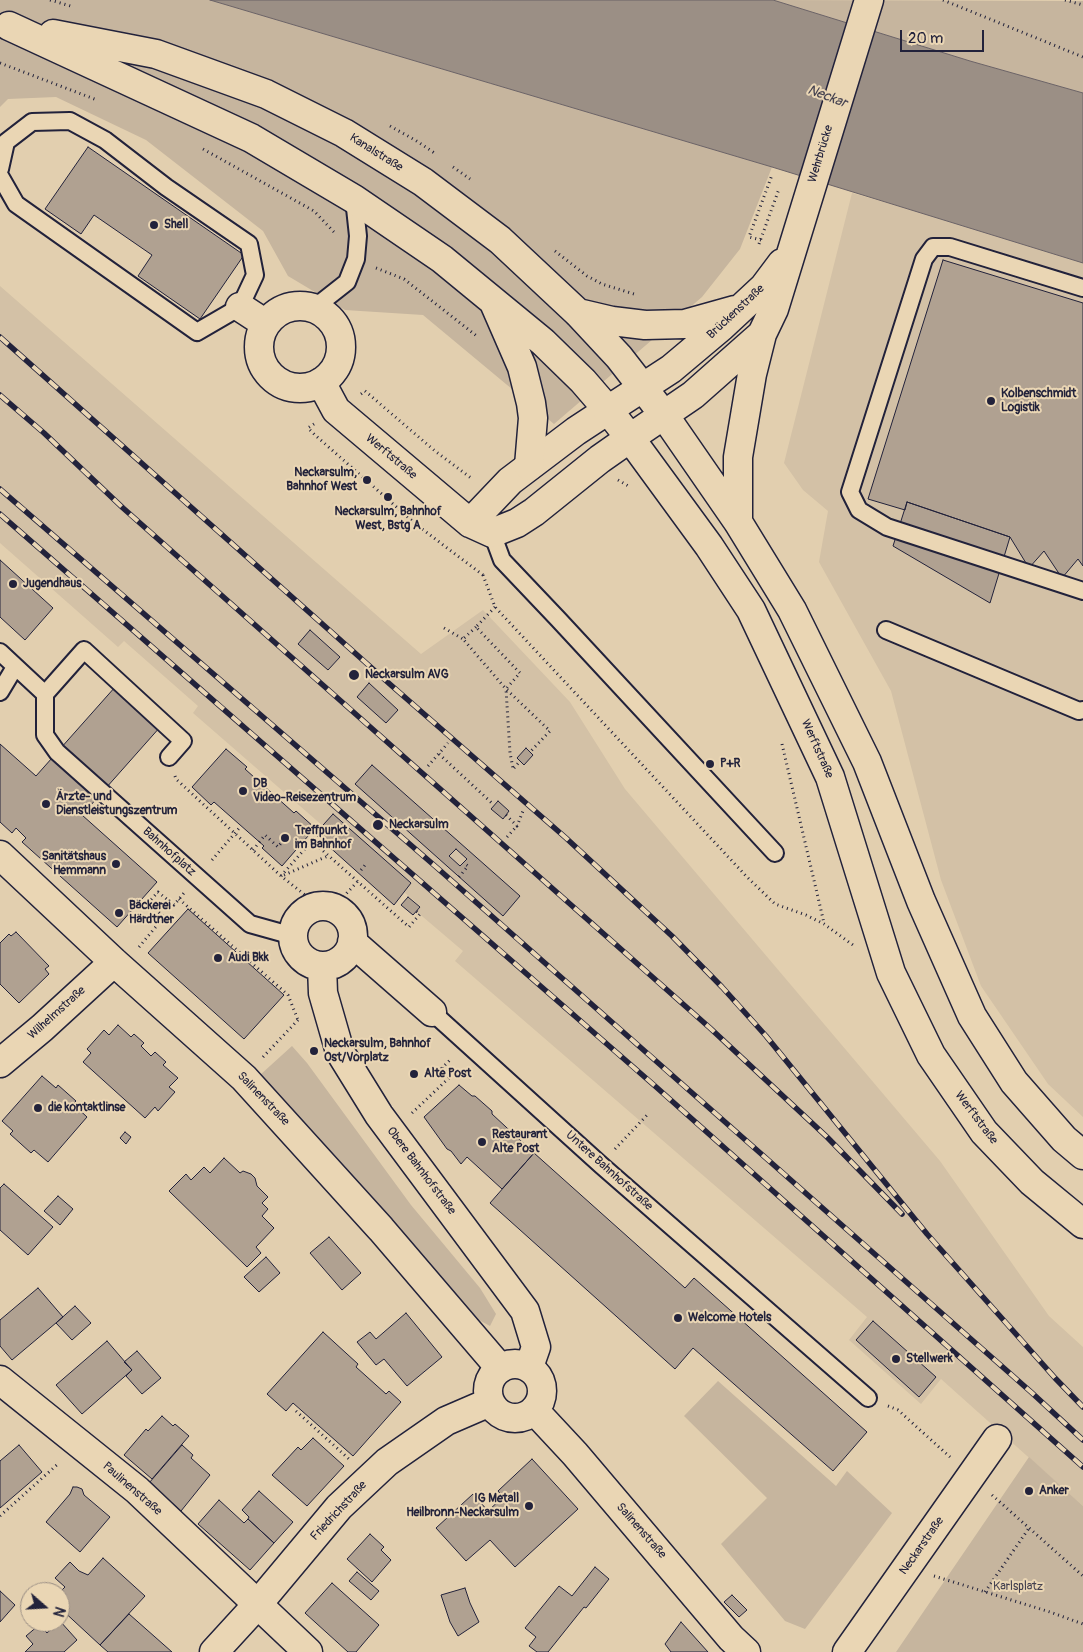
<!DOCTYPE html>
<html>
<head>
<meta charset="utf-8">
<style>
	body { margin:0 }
	#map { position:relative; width:1083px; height:1652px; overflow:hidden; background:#e2cfaf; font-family:Pangolin,sans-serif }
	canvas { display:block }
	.north { position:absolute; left:20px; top:1582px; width:50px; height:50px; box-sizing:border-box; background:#ead6b4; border:1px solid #9a8e84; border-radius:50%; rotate:109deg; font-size:14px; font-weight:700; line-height:20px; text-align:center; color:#22223b }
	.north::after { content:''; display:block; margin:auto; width:18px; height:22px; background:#22223b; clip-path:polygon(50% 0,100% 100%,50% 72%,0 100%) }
	.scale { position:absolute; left:900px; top:30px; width:84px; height:22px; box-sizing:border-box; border:2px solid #22223b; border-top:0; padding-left:6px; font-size:15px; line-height:18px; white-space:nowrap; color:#22223b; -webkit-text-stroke:4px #ead6b4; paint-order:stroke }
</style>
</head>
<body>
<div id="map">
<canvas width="1083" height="1652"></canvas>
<div class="north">N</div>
<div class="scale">20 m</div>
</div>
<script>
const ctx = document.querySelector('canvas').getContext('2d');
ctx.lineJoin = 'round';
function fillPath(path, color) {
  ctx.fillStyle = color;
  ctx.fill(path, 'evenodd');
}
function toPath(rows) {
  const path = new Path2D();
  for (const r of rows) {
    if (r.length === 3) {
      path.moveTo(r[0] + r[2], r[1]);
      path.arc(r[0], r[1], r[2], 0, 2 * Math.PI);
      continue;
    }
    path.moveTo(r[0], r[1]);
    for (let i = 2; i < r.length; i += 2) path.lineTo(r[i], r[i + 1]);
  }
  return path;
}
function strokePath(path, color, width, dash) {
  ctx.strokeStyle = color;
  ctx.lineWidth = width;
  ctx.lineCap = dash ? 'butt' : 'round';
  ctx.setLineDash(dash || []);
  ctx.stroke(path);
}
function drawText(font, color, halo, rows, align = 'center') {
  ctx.font = font + ' Pangolin,sans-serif';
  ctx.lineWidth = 4;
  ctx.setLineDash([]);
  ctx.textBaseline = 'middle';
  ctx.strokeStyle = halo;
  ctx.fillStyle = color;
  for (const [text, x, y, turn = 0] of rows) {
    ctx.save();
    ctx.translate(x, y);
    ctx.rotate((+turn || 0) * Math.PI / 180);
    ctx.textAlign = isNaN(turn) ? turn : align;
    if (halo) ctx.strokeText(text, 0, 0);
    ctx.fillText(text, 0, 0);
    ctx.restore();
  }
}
fillPath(toPath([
	[852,193,926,214,1083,263,1083,1117,1048,1084,981,986,941,880,891,691,819,562,828,511,803,490,784,463],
	[0,286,421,654,483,610,570,702,625,789,940,1161,1049,1316,1083,1347,1083,1506,941,1379,921,1404,849,1340,867,1317,455,961,463,951,416,911,420,906,372,864,369,866,193,713,198,706,124,641,118,647,0,543]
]), '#d3c1a6');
fillPath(toPath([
	[0,0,210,0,772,167,740,249,702,297,554,424,423,315,345,310,288,276,263,231,146,140,56,97,8,99,0,107],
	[773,0,1083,1,1083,93,970,61],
	[292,1046,307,1063,411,1205,480,1288,496,1314,490,1326,477,1319,471,1325,462,1304,455,1293,392,1220,260,1075],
	[718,1381,836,1486,847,1471,892,1513,805,1629,785,1621,721,1544,767,1498,684,1416],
	[1029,1457,1083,1506,1083,1652,896,1652]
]), '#c6b59e');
const water = toPath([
	[210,0,773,0,970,61,1083,93,1083,263,772,167,210,0]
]);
fillPath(water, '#9b8f85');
strokePath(water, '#6b6367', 1);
const building = toPath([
	[88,147,244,255,200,319,138,276,152,255,94,215,81,234,45,209,88,147],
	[943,260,1083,303,1083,566,1078,559,1062,578,1044,551,1029,568,1010,537,907,502,905,510,868,499,943,260],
	[907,502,1010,537,990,603,893,546,907,502],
	[0,560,53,608,25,640,0,617,0,560],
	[310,630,340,657,328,670,298,644,310,630],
	[369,683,398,710,386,723,357,697,369,683],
	[116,686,161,726,82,815,157,882,117,927,22,842,26,838,16,828,12,833,0,822,0,744,36,776,116,686],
	[526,748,533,755,524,765,517,758,526,748],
	[226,749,247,767,245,769,294,813,296,811,315,828,282,866,262,848,264,846,214,802,211,805,192,787,226,749],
	[372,765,520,896,503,916,355,784,372,765],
	[498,801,509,811,503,819,491,809,498,801],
	[333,814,411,883,394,905,315,834,333,814],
	[456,849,467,859,460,866,449,856,456,849],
	[408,897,420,907,413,915,401,905,408,897],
	[188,909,284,995,244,1039,148,953,188,909],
	[16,932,49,966,45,969,49,974,19,1003,0,984,0,943,9,934,11,936,16,932],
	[118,1025,131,1037,134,1034,144,1043,141,1046,151,1056,155,1052,166,1062,163,1065,178,1078,169,1087,175,1092,158,1111,155,1107,145,1118,83,1062,91,1053,87,1049,104,1030,109,1035,118,1025],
	[42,1076,56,1088,58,1085,76,1101,73,1104,87,1117,48,1162,34,1150,31,1153,10,1134,13,1131,2,1121,42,1076],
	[459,1085,472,1096,475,1096,492,1111,492,1114,534,1153,502,1189,467,1157,461,1164,451,1151,447,1149,424,1117,459,1085],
	[125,1132,131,1137,126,1144,120,1138,125,1132],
	[534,1153,685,1288,694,1278,867,1432,833,1471,693,1348,675,1369,490,1203,534,1153],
	[224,1158,240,1173,243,1171,251,1174,255,1178,257,1186,268,1197,262,1203,268,1209,262,1216,274,1228,256,1247,261,1253,247,1267,169,1191,186,1174,191,1180,204,1167,210,1173,224,1158],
	[4,1184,53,1227,28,1255,0,1230,0,1188,4,1184],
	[58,1196,73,1209,60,1225,44,1211,58,1196],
	[329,1237,361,1273,342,1290,310,1253,329,1237],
	[266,1257,280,1273,259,1292,244,1277,266,1257],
	[38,1288,63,1317,12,1360,0,1346,0,1320,38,1288],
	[75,1306,91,1323,72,1340,56,1323,75,1306],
	[406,1313,442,1357,407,1386,384,1359,376,1365,357,1342,370,1332,376,1339,406,1313],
	[873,1321,936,1377,919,1397,856,1340,873,1321],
	[323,1332,358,1364,356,1367,386,1394,389,1391,401,1402,353,1456,293,1403,286,1411,267,1394,323,1332],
	[107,1341,132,1370,82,1414,56,1385,107,1341],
	[137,1351,161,1378,142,1394,126,1376,132,1370,124,1362,137,1351],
	[162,1416,173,1426,175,1424,189,1436,152,1479,124,1455,146,1429,148,1431,162,1416],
	[313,1438,344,1466,307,1506,272,1475,298,1447,301,1450,313,1438],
	[19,1445,42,1472,0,1508,0,1461,19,1445],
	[182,1445,193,1455,191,1458,210,1475,181,1511,149,1483,182,1445],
	[532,1459,578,1509,515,1567,490,1540,466,1561,436,1528,473,1494,488,1511,503,1497,498,1491,532,1459],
	[73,1487,77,1487,82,1489,84,1495,110,1517,80,1552,46,1522,70,1494,73,1487],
	[259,1491,293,1522,274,1543,248,1519,249,1517,242,1510,259,1491],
	[219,1500,244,1523,248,1519,274,1543,250,1570,198,1524,219,1500],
	[370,1534,384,1547,381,1550,391,1560,372,1582,347,1559,370,1534],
	[103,1558,145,1596,100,1645,60,1608,60,1592,65,1587,55,1578,70,1562,79,1571,88,1575,103,1558],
	[595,1567,609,1579,586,1608,584,1607,548,1652,537,1652,529,1646,536,1637,525,1628,559,1586,572,1596,595,1567],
	[357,1572,379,1591,371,1600,349,1581,357,1572],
	[332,1583,379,1625,356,1652,348,1652,305,1613,332,1583],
	[465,1588,470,1603,479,1622,458,1636,450,1622,441,1595,465,1588],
	[0,1591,15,1605,0,1622,0,1591],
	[732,1595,747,1610,739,1617,724,1602,732,1595],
	[129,1614,172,1652,108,1652,100,1645,129,1614],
	[60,1621,77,1640,64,1652,25,1652,33,1644,26,1636,39,1625,47,1633,60,1621],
	[681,1622,708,1652,671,1652,665,1644,681,1622]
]);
fillPath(building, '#b0a191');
strokePath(building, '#22223b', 1);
const service = toPath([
	[0,169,6,142,32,122,70,121,105,140,166,187,249,244,255,275,240,307,197,332,16,204,0,176],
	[1083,288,950,247,933,247,924,259,850,492,859,510,887,527,1083,591],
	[314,308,347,282,356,259,358,236,354,199],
	[492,533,502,560,558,619,775,853],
	[886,630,1079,711,1083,710],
	[0,652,45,694,84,650,183,741,169,757],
	[0,692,15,667],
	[45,694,45,735,57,752,250,924,293,936],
	[432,1012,601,1165,868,1398]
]);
const minor = toPath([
	[300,347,41],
	[240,307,266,324],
	[321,382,336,410,470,523,492,533,517,523,534,512,600,459,630,438],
	[470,523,510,481,576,431,608,410],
	[0,855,114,962,244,1078,381,1229,500,1368],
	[323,936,30],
	[352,942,432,1012],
	[322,966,323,993,340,1052,379,1115,525,1311,536,1347,529,1367],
	[0,1063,42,1028,114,962],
	[0,1380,137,1490,308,1652],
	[847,1652,997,1439]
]);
const tertiary = toPath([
	[515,1391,27],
	[534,1410,575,1454,731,1638,746,1652],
	[214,1652,257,1605,339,1507,387,1462,446,1421,490,1402]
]);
const secondary = toPath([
	[9,26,251,138,354,199,442,259,543,342,583,381,608,410,630,438,709,546,751,610,830,777,891,973,931,1055,984,1132,1032,1182,1083,1224],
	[53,34,156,54,266,94,344,133,423,182,500,240,578,313,619,357,664,415,738,522,792,610,867,762,921,901,972,1016,1014,1082,1064,1139,1083,1155],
	[495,305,522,367,531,403,533,418,529,466],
	[578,313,612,321,645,325,685,324,735,310],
	[608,410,671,369,721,327,764,287,782,263],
	[630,438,693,395,762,334,774,309,869,0],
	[738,522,738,457,752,374,762,334]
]);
strokePath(service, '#22223b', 20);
strokePath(minor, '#22223b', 31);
strokePath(tertiary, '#22223b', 31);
strokePath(secondary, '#22223b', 31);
strokePath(toPath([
	[50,0,74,7],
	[943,0,1083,57],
	[1065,0,1083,5],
	[0,63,97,100],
	[390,126,415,140,436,154],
	[203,149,314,211,334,232],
	[453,167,470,179],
	[761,240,749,237,772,175],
	[759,244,779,189],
	[555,251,587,276,602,284,634,294],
	[376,268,404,279,478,337],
	[361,394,365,391,435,451,471,478,473,478],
	[314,424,308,428,315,435,418,526,483,575],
	[618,480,630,487],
	[483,575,495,607,747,877,775,904,806,915,824,924,853,945],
	[495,607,476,627,520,673,506,689,510,753,513,768],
	[476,627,463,639,506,689,550,731,530,752],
	[444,628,463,639],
	[782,744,824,923],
	[439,754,494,805],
	[428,766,448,743],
	[514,768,520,761],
	[175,776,176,779,281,876,319,906],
	[506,815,517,826,523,811],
	[507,837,517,826],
	[312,841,409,927,420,914,416,911],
	[253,850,265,835,278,847,285,838],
	[212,860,241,826],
	[361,870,365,865],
	[284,875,328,856],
	[281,876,324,827],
	[459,877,468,866,464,863],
	[179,899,288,995,298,1020],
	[333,908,358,881],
	[139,947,164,917,148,903,158,892,174,905,184,893],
	[263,1057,298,1020],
	[412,1113,451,1076,442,1068,452,1058],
	[615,1149,649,1113],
	[888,1406,898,1410,950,1457],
	[296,1411,349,1459],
	[992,1495,1083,1576],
	[0,1516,59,1463],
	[934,1576,1050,1612,1083,1624],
	[985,1592,1029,1528]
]), '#22223b', 3, [1, 4]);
strokePath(service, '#ead6b4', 16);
strokePath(minor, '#ead6b4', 28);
strokePath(tertiary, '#ead6b4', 28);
strokePath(secondary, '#ead6b4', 28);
const rail = toPath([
	[0,337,392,686,566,838,672,936,722,987,766,1036,927,1234,1055,1378,1083,1407],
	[0,395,44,433,123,508,710,1028,827,1137,902,1214],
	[0,489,435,866,1031,1392,1083,1440],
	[0,514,655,1086,1083,1467]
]);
strokePath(rail, '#22223b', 5.5);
strokePath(rail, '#ead6b4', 4, [11]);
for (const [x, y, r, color] of [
	[154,225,5,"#22223b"],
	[991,401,5,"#22223b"],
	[367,480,5,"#22223b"],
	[388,497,5,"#22223b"],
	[13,584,5,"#22223b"],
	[354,675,6,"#22223b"],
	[710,764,5,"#22223b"],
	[243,791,5,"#22223b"],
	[46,804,5,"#22223b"],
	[378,825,6,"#22223b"],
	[285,838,5,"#22223b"],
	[116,864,5,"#22223b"],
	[119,913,5,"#22223b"],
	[218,958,5,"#22223b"],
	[314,1051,5,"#22223b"],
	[414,1074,5,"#22223b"],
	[38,1108,5,"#22223b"],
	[482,1142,5,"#22223b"],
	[678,1318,5,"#22223b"],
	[896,1359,5,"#22223b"],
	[1029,1491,5,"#22223b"],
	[529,1506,5,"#22223b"]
]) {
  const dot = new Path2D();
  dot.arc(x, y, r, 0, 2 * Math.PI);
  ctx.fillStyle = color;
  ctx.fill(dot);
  strokePath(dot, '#ead6b4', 2);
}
drawText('12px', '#22223b', '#ead6b4', [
	["Kanalstraße",376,153,32],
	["Wehrbrücke",821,154,-73],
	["Brückenstraße",736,312,-43],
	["Werftstraße",391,457,40],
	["Werftstraße",817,749,66],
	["Bahnhofplatz",169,852,42],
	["Wilhelmstraße",57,1013,-42],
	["Salinenstraße",263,1099,46],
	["Werftstraße",976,1118,53],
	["Obere Bahnhofstraße",421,1171,53],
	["Untere Bahnhofstraße",609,1171,42],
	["Paulinenstraße",132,1489,41],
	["Friedrichstraße",339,1511,-47],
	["Salinenstraße",641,1531,49],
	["Neckarstraße",922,1546,-55]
]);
drawText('bold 12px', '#22223b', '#ead6b4', [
	["Shell",164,225],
	["Kolbenschmidt",1001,394],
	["Logistik",1001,408],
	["Neckarsulm,",357,473,"right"],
	["Bahnhof West",357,487,"right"],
	["Neckarsulm, Bahnhof",388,512,"center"],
	["West, Bstg A",388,526,"center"],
	["Jugendhaus",23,584],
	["Neckarsulm AVG",365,675],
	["P+R",720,764],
	["DB",253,784],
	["Video-Reisezentrum",253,798],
	["Ärzte- und",56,797],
	["Dienstleistungszentrum",56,811],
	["Neckarsulm",389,825],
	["Treffpunkt",295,831],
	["im Bahnhof",295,845],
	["Sanitätshaus",106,857,"right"],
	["Hemmann",106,871,"right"],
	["Bäckerei",129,906],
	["Härdtner",129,920],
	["Audi Bkk",228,958],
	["Neckarsulm, Bahnhof",324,1044],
	["Ost/Vorplatz",324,1058],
	["Alte Post",424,1074],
	["die kontaktlinse",48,1108],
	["Restaurant",492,1135],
	["Alte Post",492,1149],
	["Welcome Hotels",688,1318],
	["Stellwerk",906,1359],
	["Anker",1039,1491],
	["IG Metall",519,1499,"right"],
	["Heilbronn-Neckarsulm",519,1513,"right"]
], 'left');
drawText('12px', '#433f4f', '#ead6b4', [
	["Karlsplatz",1018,1587]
]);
drawText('italic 14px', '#464351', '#ead6b4', [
	["Neckar",827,97,21]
]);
</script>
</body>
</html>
